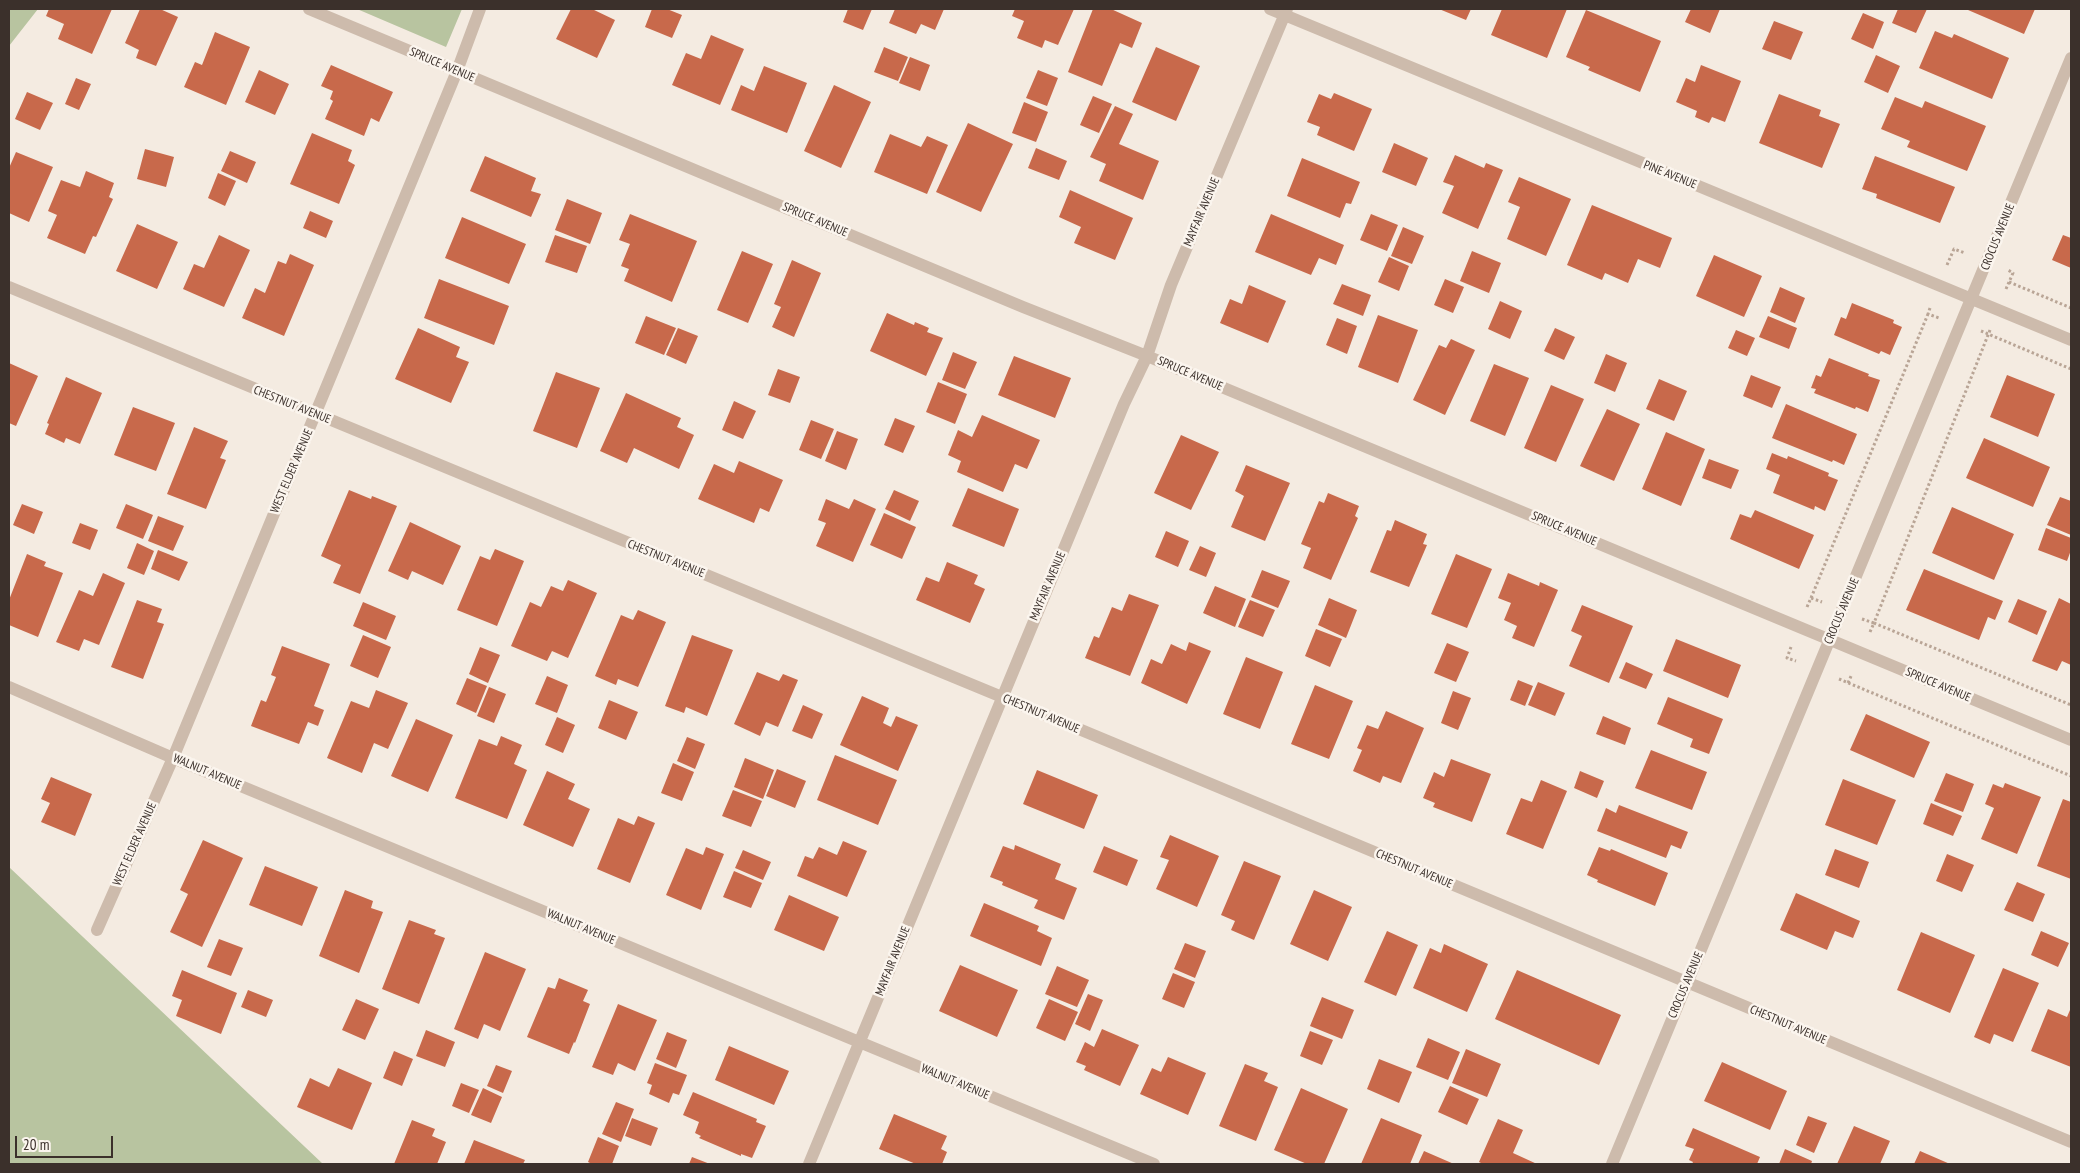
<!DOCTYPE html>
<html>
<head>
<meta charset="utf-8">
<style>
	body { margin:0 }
	#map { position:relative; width:2080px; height:1173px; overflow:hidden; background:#f4ebe1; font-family:"PT Sans Narrow",sans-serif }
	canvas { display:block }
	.frame { position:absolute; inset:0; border:10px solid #3b302b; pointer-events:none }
	.scale { position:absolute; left:15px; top:1136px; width:98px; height:22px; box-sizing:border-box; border:2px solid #3b302b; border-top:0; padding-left:6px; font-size:15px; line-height:18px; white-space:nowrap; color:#3b302b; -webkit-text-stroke:4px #fbf5ee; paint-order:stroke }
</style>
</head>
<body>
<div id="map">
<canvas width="2080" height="1173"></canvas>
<div class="frame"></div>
<div class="scale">20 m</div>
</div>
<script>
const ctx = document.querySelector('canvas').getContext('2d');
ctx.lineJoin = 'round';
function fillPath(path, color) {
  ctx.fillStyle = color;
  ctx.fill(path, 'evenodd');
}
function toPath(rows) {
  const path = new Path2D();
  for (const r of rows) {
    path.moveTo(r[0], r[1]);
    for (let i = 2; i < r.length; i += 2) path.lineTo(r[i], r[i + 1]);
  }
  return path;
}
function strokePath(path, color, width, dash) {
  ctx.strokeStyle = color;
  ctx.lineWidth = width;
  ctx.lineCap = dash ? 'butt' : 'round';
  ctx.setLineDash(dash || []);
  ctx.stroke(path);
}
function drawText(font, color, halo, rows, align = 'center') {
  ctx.font = font + ' "PT Sans Narrow",sans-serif';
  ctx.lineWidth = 5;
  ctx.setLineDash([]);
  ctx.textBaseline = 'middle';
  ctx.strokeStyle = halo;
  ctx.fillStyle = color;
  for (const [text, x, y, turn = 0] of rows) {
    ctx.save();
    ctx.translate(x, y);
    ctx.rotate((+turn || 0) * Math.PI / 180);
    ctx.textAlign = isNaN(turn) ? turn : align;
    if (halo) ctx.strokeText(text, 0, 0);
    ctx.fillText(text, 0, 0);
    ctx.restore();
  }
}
fillPath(toPath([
	[9,9,38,9,9,46],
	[357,9,462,9,446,47],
	[9,867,323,1164,9,1164]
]), '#b8c4a0');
fillPath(toPath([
	[49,9,112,9,92,54,58,39,64,24,46,16],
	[140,9,160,9,178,17,156,66,136,58,139,50,125,43],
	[571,9,592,9,615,20,597,58,556,39],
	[652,9,667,9,682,15,672,38,645,27],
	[848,9,872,9,863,30,843,22],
	[895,9,944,9,935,30,921,24,916,34,889,23],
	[1015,9,1074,9,1058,45,1045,40,1042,48,1017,38,1024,21,1012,16],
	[1093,9,1111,9,1142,23,1132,48,1120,43,1102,86,1068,72],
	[1439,9,1471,9,1466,20],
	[1502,9,1567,9,1547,58,1491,35],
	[1691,9,1720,9,1710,33,1685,22],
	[1898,9,1927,9,1916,33,1892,23],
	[1969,9,2035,9,2024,34,1968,10],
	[1586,10,1661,41,1640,92,1588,70,1590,67,1566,57],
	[1863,13,1884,22,1873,49,1851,39],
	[1774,21,1803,32,1791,60,1762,49],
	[1935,31,1952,38,1954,34,2009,58,1992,99,1919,68],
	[215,32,250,47,226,105,184,87,195,62,202,65],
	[711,35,744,49,720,105,672,85,686,53,701,59],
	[884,47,908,57,898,81,874,72],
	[1156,47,1200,66,1176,121,1132,102],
	[1876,55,1900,66,1888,93,1864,82],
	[910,57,930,65,920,91,899,83],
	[331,65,393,92,379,122,371,118,364,136,325,119,333,101,330,99,333,91,321,86],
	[1701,65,1741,81,1725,122,1712,117,1709,123,1695,117,1697,111,1676,102,1686,78,1695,82],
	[764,66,807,83,787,133,731,110,741,85,754,91],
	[259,70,289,84,275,115,245,102],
	[1038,70,1058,78,1047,106,1026,98],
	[76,78,91,84,79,110,65,104],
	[834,85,871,102,841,168,804,151],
	[27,92,53,103,40,130,15,119],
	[1334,93,1372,109,1354,151,1317,135,1320,127,1307,122,1319,94,1331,99],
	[1779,94,1821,110,1819,116,1840,124,1822,168,1759,143],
	[1093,96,1112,104,1099,133,1080,125],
	[1895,97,1922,108,1925,101,1986,126,1967,171,1907,147,1910,141,1881,129],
	[1024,102,1048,112,1036,142,1012,133],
	[1115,106,1133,114,1119,144,1159,161,1143,200,1099,181,1106,164,1090,157],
	[968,123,1013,144,981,212,936,192],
	[312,133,352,150,348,161,355,165,339,204,290,184],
	[890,134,921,147,927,136,948,145,927,194,874,172],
	[1394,143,1428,158,1416,186,1382,172],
	[1036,148,1067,161,1059,180,1028,168],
	[145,149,174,157,166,187,137,179],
	[230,151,256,162,247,183,221,171],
	[16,152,53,167,29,222,9,213,9,168],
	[1455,155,1484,168,1486,163,1503,170,1478,229,1442,213,1454,186,1443,182],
	[485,156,536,178,531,191,541,194,531,217,470,191],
	[1875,156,1955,187,1940,223,1876,198,1877,194,1862,189],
	[1302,158,1360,182,1351,204,1346,203,1340,218,1287,196],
	[86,171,114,183,109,197,113,199,96,237,93,236,85,254,47,238,57,215,48,211,61,180,80,187],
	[218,173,236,181,225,206,208,198],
	[1519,177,1571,199,1546,256,1507,239,1520,207,1508,202],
	[1070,190,1133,218,1115,260,1074,243,1081,227,1059,217],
	[567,199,602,213,590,244,555,230],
	[1592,205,1672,238,1660,268,1638,259,1628,283,1605,273,1602,280,1567,265],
	[310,211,333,221,326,238,303,228],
	[630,214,697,241,672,302,624,281,629,269,621,266,630,244,619,240],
	[1271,214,1344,245,1336,265,1319,258,1311,275,1255,252],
	[1371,214,1398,225,1387,251,1360,240],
	[462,217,526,244,509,284,445,258],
	[137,224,178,242,157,289,116,271],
	[1403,227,1424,236,1412,264,1391,256],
	[219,235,250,250,224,307,183,289,194,264,204,268],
	[555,235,587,246,577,273,545,262],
	[2063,235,2071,238,2071,268,2052,260],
	[742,251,773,264,748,323,717,310],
	[1472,251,1501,263,1489,293,1460,281],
	[290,254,314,265,284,336,242,318,255,288,265,293,278,261,286,264],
	[1714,255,1762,276,1744,317,1696,296],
	[1389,257,1409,266,1399,291,1378,282],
	[792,260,821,273,794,337,772,327,781,307,774,304],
	[439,279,509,306,494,345,424,318],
	[1445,279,1464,287,1453,313,1434,305],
	[1342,284,1371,295,1363,316,1333,304],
	[1249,285,1286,301,1268,343,1220,323,1230,299,1242,304],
	[1780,287,1805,298,1795,323,1770,312],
	[1500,301,1522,311,1510,339,1488,329],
	[1852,303,1894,320,1893,323,1902,327,1890,355,1881,351,1879,354,1834,335,1841,317,1846,319],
	[887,313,914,325,915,322,929,328,927,332,943,338,926,376,870,351],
	[1378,315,1418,330,1398,383,1358,367],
	[646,316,676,328,664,355,635,343],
	[1768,316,1797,328,1789,349,1759,337],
	[1337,318,1357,326,1347,354,1326,345],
	[418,328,460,347,456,357,469,362,451,403,395,379],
	[678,328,698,336,686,364,666,355],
	[1555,328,1575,337,1564,360,1544,351],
	[1736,330,1755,338,1747,356,1728,348],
	[1451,339,1475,350,1445,415,1413,400,1439,345,1446,348],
	[953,352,977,362,965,389,942,380],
	[1606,354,1627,363,1615,392,1594,383],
	[1014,356,1071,378,1055,418,998,395],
	[1829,358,1869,374,1868,376,1880,380,1868,412,1856,407,1855,409,1814,393,1816,389,1811,388,1816,375,1821,377],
	[9,363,38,376,16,426,9,423],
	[1494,364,1529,378,1505,436,1470,421],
	[778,369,800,377,790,403,768,395],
	[556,372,600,388,577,448,533,431],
	[1751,375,1781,387,1772,408,1743,396],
	[2007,375,2055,394,2038,437,1990,417],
	[66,377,102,393,80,444,66,438,64,443,45,434,49,424,47,423],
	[1659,379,1687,391,1674,421,1646,409],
	[938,382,967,394,955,424,926,412],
	[1551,385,1584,399,1556,462,1524,448],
	[626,393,681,418,677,427,694,435,679,469,634,448,627,463,600,451],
	[734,401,756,411,743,439,722,430],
	[1786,404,1857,434,1844,465,1833,460,1832,462,1772,438],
	[133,407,175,423,156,471,114,455],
	[1607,409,1640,424,1614,481,1580,466],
	[982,415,1040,440,1027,469,1015,464,1003,492,957,472,961,461,948,455,958,430,972,437],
	[895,418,915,426,903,453,884,445],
	[811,420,834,429,821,459,799,450],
	[194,427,228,441,220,458,226,460,206,509,167,494],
	[837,431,858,439,846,470,825,461],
	[1666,432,1705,449,1681,506,1642,489],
	[1181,435,1219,452,1191,510,1154,493],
	[1984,438,2050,467,2033,507,1966,478],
	[1772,453,1787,459,1788,456,1829,473,1828,476,1838,480,1825,511,1815,506,1814,510,1773,493,1780,475,1766,469],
	[1709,459,1739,470,1731,489,1702,478],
	[739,461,783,480,769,512,760,508,754,523,698,499,714,464,734,473],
	[1246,465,1290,483,1265,541,1231,527,1244,496,1235,491],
	[968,488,1019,509,1004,547,952,526],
	[349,490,371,499,372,496,397,506,360,594,333,583,341,565,321,556],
	[894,490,919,501,910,521,885,509],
	[1328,493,1359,506,1355,516,1358,518,1331,580,1303,568,1311,548,1301,544,1319,501,1324,503],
	[2060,497,2071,501,2071,535,2047,525],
	[826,499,849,509,854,499,876,509,853,562,816,546,826,523,818,520],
	[22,504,43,512,34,534,13,525],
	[126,504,153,515,143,539,116,528],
	[1952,507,2014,534,1994,580,1932,553],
	[1755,510,1814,535,1799,569,1730,539,1740,514,1751,518],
	[884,513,916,527,902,559,870,545],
	[158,516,184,526,173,551,148,541],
	[1395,520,1427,534,1423,544,1427,545,1409,587,1370,572,1387,530,1391,531],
	[410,522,461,546,443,585,412,571,408,580,388,571],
	[80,523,98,530,90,550,72,543],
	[2046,528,2071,538,2071,550,2067,561,2038,550],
	[1166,531,1189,541,1178,567,1155,557],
	[137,543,154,551,144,575,127,568],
	[1200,546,1216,553,1206,577,1189,570],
	[495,549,524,561,497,626,457,610,480,556,490,560],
	[158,550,188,562,179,581,151,569],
	[27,554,46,562,44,566,63,573,38,637,9,625,9,600],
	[1456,554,1492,569,1467,628,1431,614],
	[947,562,978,575,974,584,985,589,970,623,916,600,926,577,939,582],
	[1924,569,2003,601,1995,620,1988,617,1979,640,1906,610],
	[1262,570,1290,581,1278,608,1251,597],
	[103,573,125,583,99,645,84,639,79,651,56,642,79,590,93,596],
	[1508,573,1539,586,1540,582,1558,590,1534,647,1512,638,1517,626,1504,620,1511,603,1498,598],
	[568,580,597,593,568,658,552,651,547,661,511,646,530,602,541,607,551,586,563,591],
	[1215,586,1246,599,1235,627,1203,613],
	[1129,594,1159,605,1130,676,1085,658,1094,636,1099,638,1112,607,1122,611],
	[1329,598,1357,610,1346,638,1318,625],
	[2059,598,2071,604,2071,665,2062,661,2057,671,2032,661],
	[2018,599,2047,611,2037,635,2008,622],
	[137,600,162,609,157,622,164,624,143,679,111,667],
	[1250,600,1275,610,1263,637,1238,627],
	[363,602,396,616,386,640,353,626],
	[1582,605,1633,626,1609,683,1569,666,1582,636,1571,631],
	[638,610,666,622,638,687,618,679,616,685,595,676,621,615,633,620],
	[1316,629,1342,639,1330,667,1305,656],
	[363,635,391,647,378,678,350,666],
	[692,635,733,650,707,716,686,707,684,713,665,706],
	[1676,639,1741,665,1728,698,1663,671],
	[1189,642,1211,651,1187,704,1141,683,1151,659,1162,664,1171,644,1186,651],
	[1447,643,1469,652,1456,682,1434,673],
	[282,646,330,664,314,706,324,710,318,726,308,722,299,744,251,726,261,700,266,702,276,677,271,675],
	[480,647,500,655,488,683,469,674],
	[1246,657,1283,672,1260,729,1223,714],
	[1626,662,1653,674,1646,689,1619,678],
	[757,672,779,681,783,674,798,680,778,727,766,722,760,736,734,724],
	[547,676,568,685,557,713,535,704],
	[467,678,487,686,476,713,456,704],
	[1518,680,1533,686,1525,706,1510,700],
	[1538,682,1565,693,1555,716,1528,705],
	[1315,685,1353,701,1329,759,1291,744],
	[489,687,506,694,494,723,477,716],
	[376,690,408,703,388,749,374,743,362,773,327,758,351,701,369,708],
	[1453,691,1471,698,1458,730,1441,723],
	[862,696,889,708,883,723,891,727,896,716,918,725,898,771,840,745],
	[1668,697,1723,719,1709,754,1690,747,1693,739,1657,724],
	[609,700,638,712,626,740,598,728],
	[803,705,823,714,812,739,792,731],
	[1386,711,1424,728,1401,783,1383,776,1380,783,1353,771,1362,750,1357,748,1367,725,1378,729],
	[1866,714,1930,742,1914,778,1850,750],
	[1603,716,1631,728,1625,745,1596,734],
	[557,717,575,725,563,753,545,745],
	[416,719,453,735,428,792,391,776],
	[501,736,522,745,514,764,527,770,507,819,455,798,479,739,497,746],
	[687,737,705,744,695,769,677,761],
	[1651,750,1707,772,1692,810,1635,788],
	[835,755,897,780,878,825,817,800],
	[745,758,774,770,763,799,734,787],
	[1451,759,1491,774,1472,822,1433,807,1435,803,1423,798,1434,772,1444,777],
	[673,763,694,772,682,801,661,793],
	[777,769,806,781,795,808,766,796],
	[1037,770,1098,795,1084,829,1023,804],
	[547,771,575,784,568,799,590,809,573,847,523,825],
	[1580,771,1604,781,1597,798,1574,788],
	[1946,773,1974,784,1963,812,1934,801],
	[51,777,92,794,75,836,41,822,50,803,41,799],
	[1843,779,1896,800,1877,845,1825,825],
	[1541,780,1567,791,1543,849,1506,834,1521,798,1532,802],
	[2005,783,2041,797,2017,854,1981,839,1994,808,1985,804,1993,784,2003,788],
	[733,790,762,801,751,827,722,816],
	[2063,799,2071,802,2071,879,2037,866],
	[1931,803,1962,816,1953,836,1923,824],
	[1619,805,1688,832,1681,849,1671,845,1666,858,1597,831,1606,808,1616,813],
	[638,816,655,823,630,883,597,869,618,818,634,825],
	[1170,835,1219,856,1197,907,1156,889,1169,860,1160,857],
	[203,840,243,858,202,947,170,932,188,894,180,890],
	[843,841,867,851,847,897,797,876,805,856,813,859,819,847,837,855],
	[1015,845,1061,864,1055,879,1077,888,1064,920,1034,908,1038,900,1002,885,1003,882,990,877,1003,846,1014,850],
	[1104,846,1138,860,1127,886,1093,872],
	[706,847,724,854,701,910,666,895,686,848,703,855],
	[1599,847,1610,851,1611,849,1668,873,1655,906,1597,882,1598,880,1587,875],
	[1835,849,1869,862,1859,888,1825,875],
	[743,850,771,862,763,880,735,868],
	[1947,854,1974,865,1962,892,1936,881],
	[1244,861,1281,876,1254,940,1231,930,1235,921,1221,915],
	[265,866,318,887,302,926,249,905],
	[734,871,762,883,751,908,723,897],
	[2017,882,2045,894,2033,922,2004,910],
	[345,890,373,901,371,908,383,912,359,973,319,956],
	[1314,890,1352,907,1328,961,1290,944],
	[1796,893,1860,921,1853,938,1835,931,1827,950,1780,930],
	[789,895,839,917,824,951,774,930],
	[984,903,1039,926,1037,931,1052,938,1041,966,970,936],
	[409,920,436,930,434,934,445,938,419,1004,382,989],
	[1387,931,1418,945,1396,996,1364,982],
	[2041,931,2069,943,2058,967,2031,955],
	[1921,932,1975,955,1950,1013,1897,990],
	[219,939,243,948,231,976,207,967],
	[1185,943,1206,951,1195,978,1174,969],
	[1444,944,1488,964,1467,1012,1413,988,1430,948,1441,953],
	[485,952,526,969,500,1031,484,1024,478,1039,454,1029],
	[960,965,1018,990,997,1037,939,1011],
	[1057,966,1089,980,1077,1007,1045,994],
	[2003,968,2039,983,2013,1042,1994,1034,1990,1044,1974,1037],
	[182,970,237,993,221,1034,176,1016,182,1000,172,996],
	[1517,970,1621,1015,1599,1065,1495,1019],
	[1173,973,1195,982,1184,1008,1162,999],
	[559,978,588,990,583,1001,590,1004,575,1043,574,1042,569,1054,527,1037,548,987,555,989],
	[248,990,273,1000,266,1017,241,1007],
	[1088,994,1103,1000,1090,1031,1075,1024],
	[1322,997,1354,1010,1342,1039,1310,1026],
	[356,999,379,1009,365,1040,342,1030],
	[1049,999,1078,1012,1065,1041,1036,1028],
	[618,1004,657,1020,635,1071,618,1063,613,1075,592,1067],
	[2048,1009,2067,1017,2070,1010,2071,1010,2071,1067,2031,1051],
	[1102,1029,1139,1045,1120,1086,1084,1070,1086,1066,1076,1062,1085,1042,1094,1047],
	[426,1030,455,1042,445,1067,416,1056],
	[1310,1031,1333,1040,1322,1065,1300,1056],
	[667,1032,687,1040,676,1068,656,1059],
	[1428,1038,1460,1052,1448,1080,1416,1067],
	[729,1046,789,1071,774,1105,715,1080],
	[1466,1049,1501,1064,1487,1097,1452,1083],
	[394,1051,413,1059,402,1086,383,1078],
	[1168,1057,1206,1073,1188,1115,1140,1094,1152,1068,1161,1072],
	[1379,1059,1412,1072,1399,1103,1367,1089],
	[1722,1062,1787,1091,1770,1130,1704,1101],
	[655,1063,687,1075,679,1095,673,1093,669,1103,649,1094,652,1085,647,1083],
	[1245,1064,1268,1073,1264,1081,1278,1087,1256,1141,1219,1126],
	[496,1065,512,1071,503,1093,487,1086],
	[338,1068,372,1083,352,1130,297,1107,310,1078,329,1087],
	[461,1083,479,1090,469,1113,452,1106],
	[1450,1086,1479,1099,1467,1125,1438,1112],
	[483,1088,502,1097,491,1123,471,1115],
	[1301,1088,1348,1109,1324,1164,1307,1164,1274,1150],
	[693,1092,757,1119,756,1122,766,1126,752,1158,741,1154,741,1156,699,1138,701,1136,695,1133,699,1122,683,1115],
	[616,1102,634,1109,621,1142,602,1134],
	[894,1114,947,1136,941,1149,947,1152,942,1164,916,1164,879,1149],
	[1808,1116,1827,1123,1814,1153,1796,1145],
	[632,1118,658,1128,651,1146,625,1136],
	[1381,1118,1422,1135,1410,1164,1361,1164],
	[1498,1119,1523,1130,1513,1153,1537,1164,1483,1164,1479,1162],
	[412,1120,435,1129,432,1136,446,1142,437,1164,394,1164],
	[1854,1126,1890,1141,1880,1164,1837,1164],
	[1693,1128,1760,1157,1757,1164,1692,1164,1693,1162,1689,1160,1694,1149,1685,1146],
	[598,1137,619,1146,612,1164,592,1164,588,1162],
	[474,1140,525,1160,523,1164,464,1164],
	[1785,1149,1812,1161,1811,1164,1779,1164],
	[1424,1151,1454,1164,1418,1164],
	[1920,1151,1950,1164,1914,1164],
	[692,1157,710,1164,689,1164]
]), '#c8694b');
strokePath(toPath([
	[1947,265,1954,249,1965,253],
	[2009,282,2071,308],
	[2006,289,2013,273,2008,270],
	[1930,308,1928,314,1939,318],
	[1990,330,1874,623,2071,705],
	[1981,331,2071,369],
	[1811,598,1928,314],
	[1807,607,1811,598,1822,602],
	[1862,619,1874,623,1870,632],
	[1791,647,1787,658,1796,661],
	[1839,679,2071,776],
	[1848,683,1852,674]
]), '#b9a596', 3, [2.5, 2.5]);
strokePath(toPath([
	[309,9,1023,307,1147,356,2071,740],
	[1270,9,2071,340],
	[9,287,1002,697,2071,1142],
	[9,687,173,758,1154,1164],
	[97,930,173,758,457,71,480,9],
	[809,1164,1124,404,1147,356,1171,285,1287,9],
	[1612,1164,2071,58]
]), '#cdbbac', 12);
drawText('12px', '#3b302b', '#fbf5ee', [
	["SPRUCE AVENUE",442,65,23],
	["PINE AVENUE",1670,175,22],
	["MAYFAIR AVENUE",1202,212,-67],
	["SPRUCE AVENUE",815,220,23],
	["CROCUS AVENUE",1998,237,-68],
	["SPRUCE AVENUE",1190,374,23],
	["CHESTNUT AVENUE",292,405,22],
	["WEST ELDER AVENUE",292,471,-67],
	["SPRUCE AVENUE",1564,529,23],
	["CHESTNUT AVENUE",666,559,22],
	["MAYFAIR AVENUE",1048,586,-67],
	["CROCUS AVENUE",1842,611,-67],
	["SPRUCE AVENUE",1938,685,23],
	["CHESTNUT AVENUE",1041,714,23],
	["WALNUT AVENUE",207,772,23],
	["WEST ELDER AVENUE",135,844,-66],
	["CHESTNUT AVENUE",1414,869,23],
	["WALNUT AVENUE",581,927,23],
	["MAYFAIR AVENUE",893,961,-68],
	["CROCUS AVENUE",1686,985,-67],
	["CHESTNUT AVENUE",1788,1025,23],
	["WALNUT AVENUE",955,1082,23]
]);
</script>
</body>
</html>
